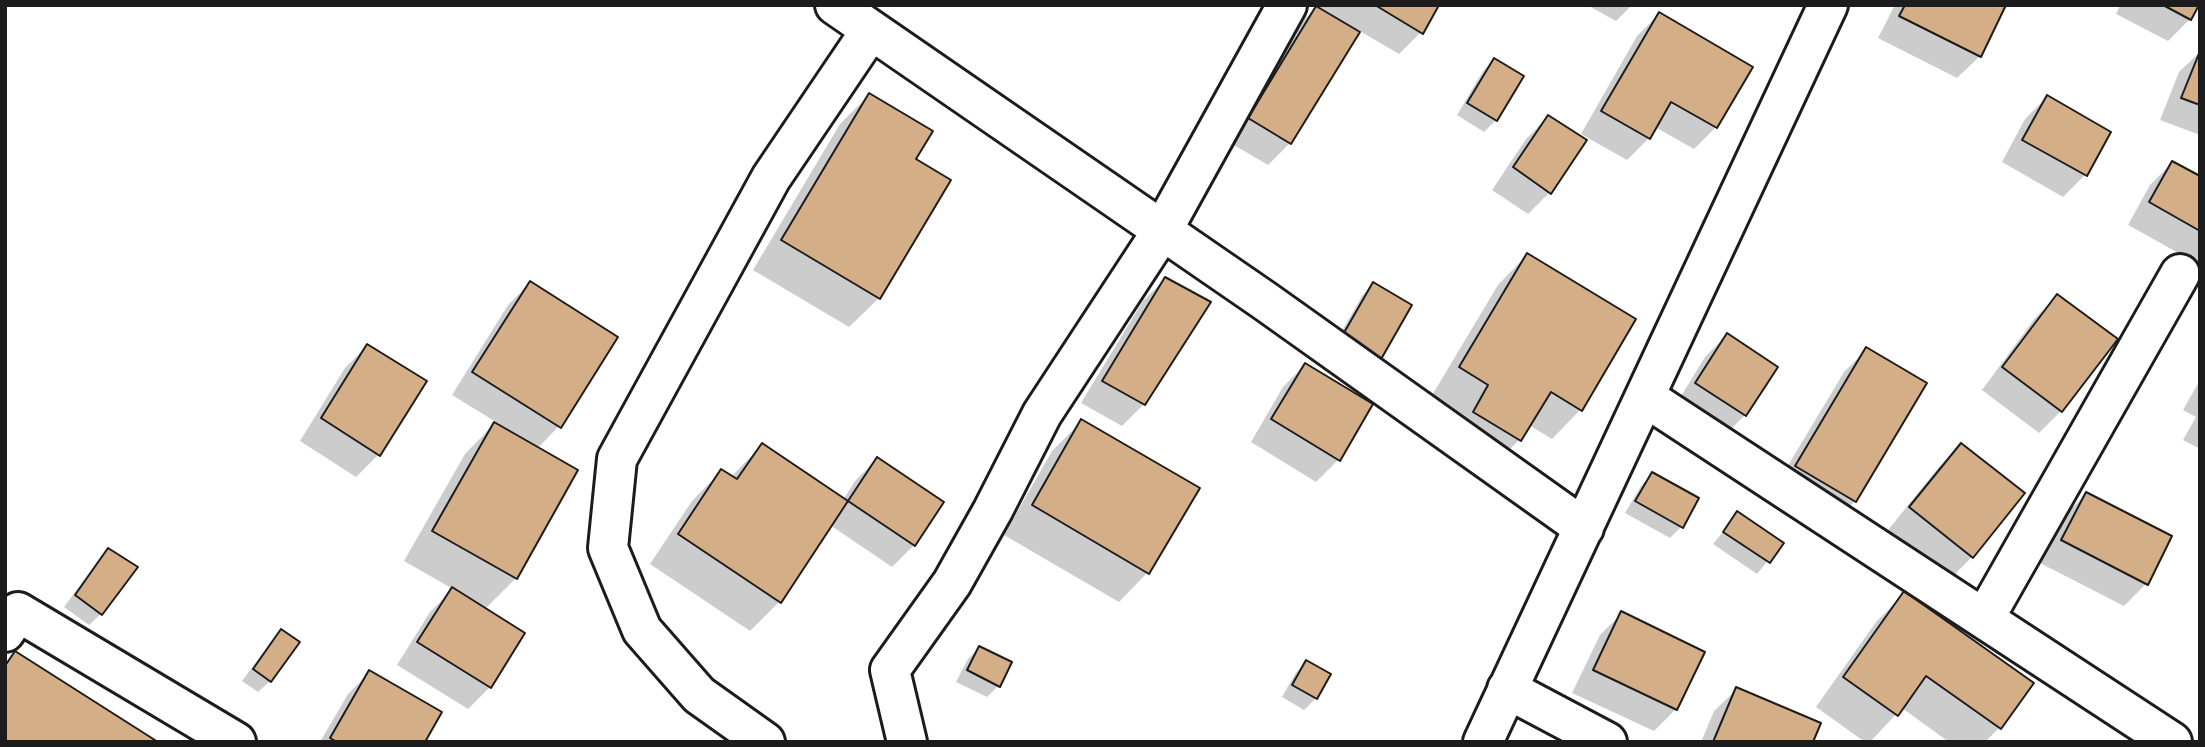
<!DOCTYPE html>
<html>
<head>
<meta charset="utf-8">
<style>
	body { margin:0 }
	#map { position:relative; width:2205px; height:747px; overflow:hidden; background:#fff; font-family:Caveat,sans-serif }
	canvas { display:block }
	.frame { position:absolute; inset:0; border:7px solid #1c1c1c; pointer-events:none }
</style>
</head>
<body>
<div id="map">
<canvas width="2205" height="747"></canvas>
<div class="frame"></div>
</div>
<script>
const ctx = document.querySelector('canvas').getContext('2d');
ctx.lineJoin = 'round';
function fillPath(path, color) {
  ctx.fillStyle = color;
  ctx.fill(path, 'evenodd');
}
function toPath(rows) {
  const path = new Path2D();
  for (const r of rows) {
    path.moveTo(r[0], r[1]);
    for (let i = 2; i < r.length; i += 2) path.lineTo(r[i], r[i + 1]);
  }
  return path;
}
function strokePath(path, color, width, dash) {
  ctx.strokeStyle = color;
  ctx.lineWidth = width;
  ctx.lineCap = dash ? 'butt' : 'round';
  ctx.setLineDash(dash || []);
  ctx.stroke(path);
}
fillPath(toPath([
	[1316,5,1437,5,1421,32,1399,54,1358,30,1290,143,1268,165,1227,141,1294,30,1317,6],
	[1587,5,1632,5,1616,21],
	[1895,5,2004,5,1980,56,1957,78,1878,38],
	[2120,5,2197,5,2190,19,2168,41,2116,14],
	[1659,14,1716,127,1694,149,1655,127,1649,138,1627,160,1581,134,1637,36],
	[2200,52,2200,135,2160,120,2179,72],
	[1494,60,1496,120,1484,132,1457,115,1483,71],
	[869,95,913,159,949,180,879,298,849,327,753,270,840,124],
	[2047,97,2085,175,2063,197,2002,162,2025,119],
	[1548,117,1550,192,1528,214,1492,190,1526,139],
	[2172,163,2200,178,2200,265,2128,225,2150,185],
	[1527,255,1581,409,1552,439,1529,425,1519,440,1490,469,1445,442,1460,415,1431,397,1498,285],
	[1165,279,1144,404,1122,426,1081,403,1143,301],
	[530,283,559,426,537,449,576,471,516,578,484,610,490,687,468,709,397,665,430,612,453,589,404,561,465,454,496,422,452,395,508,305],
	[1374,284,1410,305,1331,350,1362,296],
	[2057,296,2061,411,2039,433,1982,390,2035,318],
	[1727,335,1745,415,1723,437,1675,406,1705,357],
	[367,346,378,455,356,477,300,441,345,368],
	[1866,350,1855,501,1833,523,1774,489,1844,372],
	[1305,365,1338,460,1316,482,1251,442,1283,387],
	[2200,380,2200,449,2183,440,2196,417,2183,410],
	[1082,421,1148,572,1119,602,1004,535,1052,451],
	[762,445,843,500,855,481,877,459,914,545,892,567,830,525,779,602,750,631,650,564,692,501,721,471,731,477],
	[1961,445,1972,557,1950,579,1888,530,1939,467],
	[1652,474,1681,527,1670,538,1625,513,1641,486],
	[2086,494,2146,584,2124,606,2040,563,2064,516],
	[1737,514,1782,543,1757,574,1713,544],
	[108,550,101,614,89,625,64,607,97,562],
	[1905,593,1999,728,1985,742,1949,742,1902,708,1870,742,1865,742,1816,707,1876,622],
	[1622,613,1676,709,1654,731,1572,693,1600,635],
	[281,631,270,681,258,692,242,681,270,643],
	[979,648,998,686,987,697,956,682,968,659],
	[1306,662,1316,698,1304,710,1282,697,1295,674],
	[370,672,423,742,320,742,348,694],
	[1737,689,1811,742,1701,742,1714,711]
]), '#0003');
const building = toPath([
	[1375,5,1439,5,1423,34,1375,5],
	[1905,5,2006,5,1981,57,1899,16,1905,5],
	[2163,5,2199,5,2191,20,2163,5],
	[1316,6,1360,32,1291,144,1248,118,1316,6],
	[1659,12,1753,67,1717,128,1671,102,1650,139,1601,111,1659,12],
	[2200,51,2200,105,2181,98,2200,51],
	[1494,58,1524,76,1497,121,1467,103,1494,58],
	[869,93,933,131,916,159,951,180,880,299,781,240,869,93],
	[2047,95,2111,132,2087,176,2022,140,2047,95],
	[1548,115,1587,140,1551,194,1513,167,1548,115],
	[2172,161,2200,176,2200,231,2149,202,2172,161],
	[1527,253,1636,319,1582,411,1551,392,1521,441,1473,412,1488,385,1459,367,1527,253],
	[1165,277,1211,302,1145,405,1102,381,1165,277],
	[530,281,618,337,561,428,472,372,530,281],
	[1373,282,1412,305,1380,361,1341,338,1373,282],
	[2057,294,2118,339,2062,412,2002,367,2057,294],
	[1727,333,1778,367,1746,416,1695,383,1727,333],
	[367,344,427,381,380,456,321,418,367,344],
	[1866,347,1927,383,1856,502,1795,466,1866,347],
	[1305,363,1373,404,1340,461,1271,419,1305,363],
	[1081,419,1200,488,1149,574,1032,505,1081,419],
	[494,422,578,470,517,579,432,531,494,422],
	[762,443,848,501,781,603,678,534,721,469,737,479,762,443],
	[1961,443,2025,493,1973,558,1909,507,1961,443],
	[877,457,944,502,915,546,848,501,877,457],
	[1652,472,1699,498,1683,528,1635,501,1652,472],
	[2086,492,2172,536,2148,585,2061,540,2086,492],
	[1737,511,1784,543,1770,563,1723,532,1737,511],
	[108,548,138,567,102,615,75,595,108,548],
	[452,587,525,633,491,688,417,642,452,587],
	[1904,591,2034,683,2001,729,1926,676,1898,716,1843,677,1904,591],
	[1621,611,1705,652,1677,710,1593,670,1621,611],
	[281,629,300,642,271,682,253,669,281,629],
	[979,646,1012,662,1000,687,967,670,979,646],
	[15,651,158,742,5,742,5,666,15,651],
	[1306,660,1331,674,1317,699,1292,685,1306,660],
	[369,670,442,712,425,742,337,742,330,738,369,670],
	[1736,687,1821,723,1813,742,1713,742,1736,687]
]);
fillPath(building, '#d4ae86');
strokePath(building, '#1c1c1c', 2);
const minor = toPath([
	[835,5,1265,301,1584,528],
	[1645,397,2172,742],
	[1984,619,2180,274],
	[5,632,18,612,236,742],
	[1507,689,1607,742],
	[765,742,699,695,642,630,608,548,617,459,771,178,871,30],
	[907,742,890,670,952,583,993,510,1042,414,1162,231,1287,5],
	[1483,742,1828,5]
]);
strokePath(minor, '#1c1c1c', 44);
strokePath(minor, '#fff', 38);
</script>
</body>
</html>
